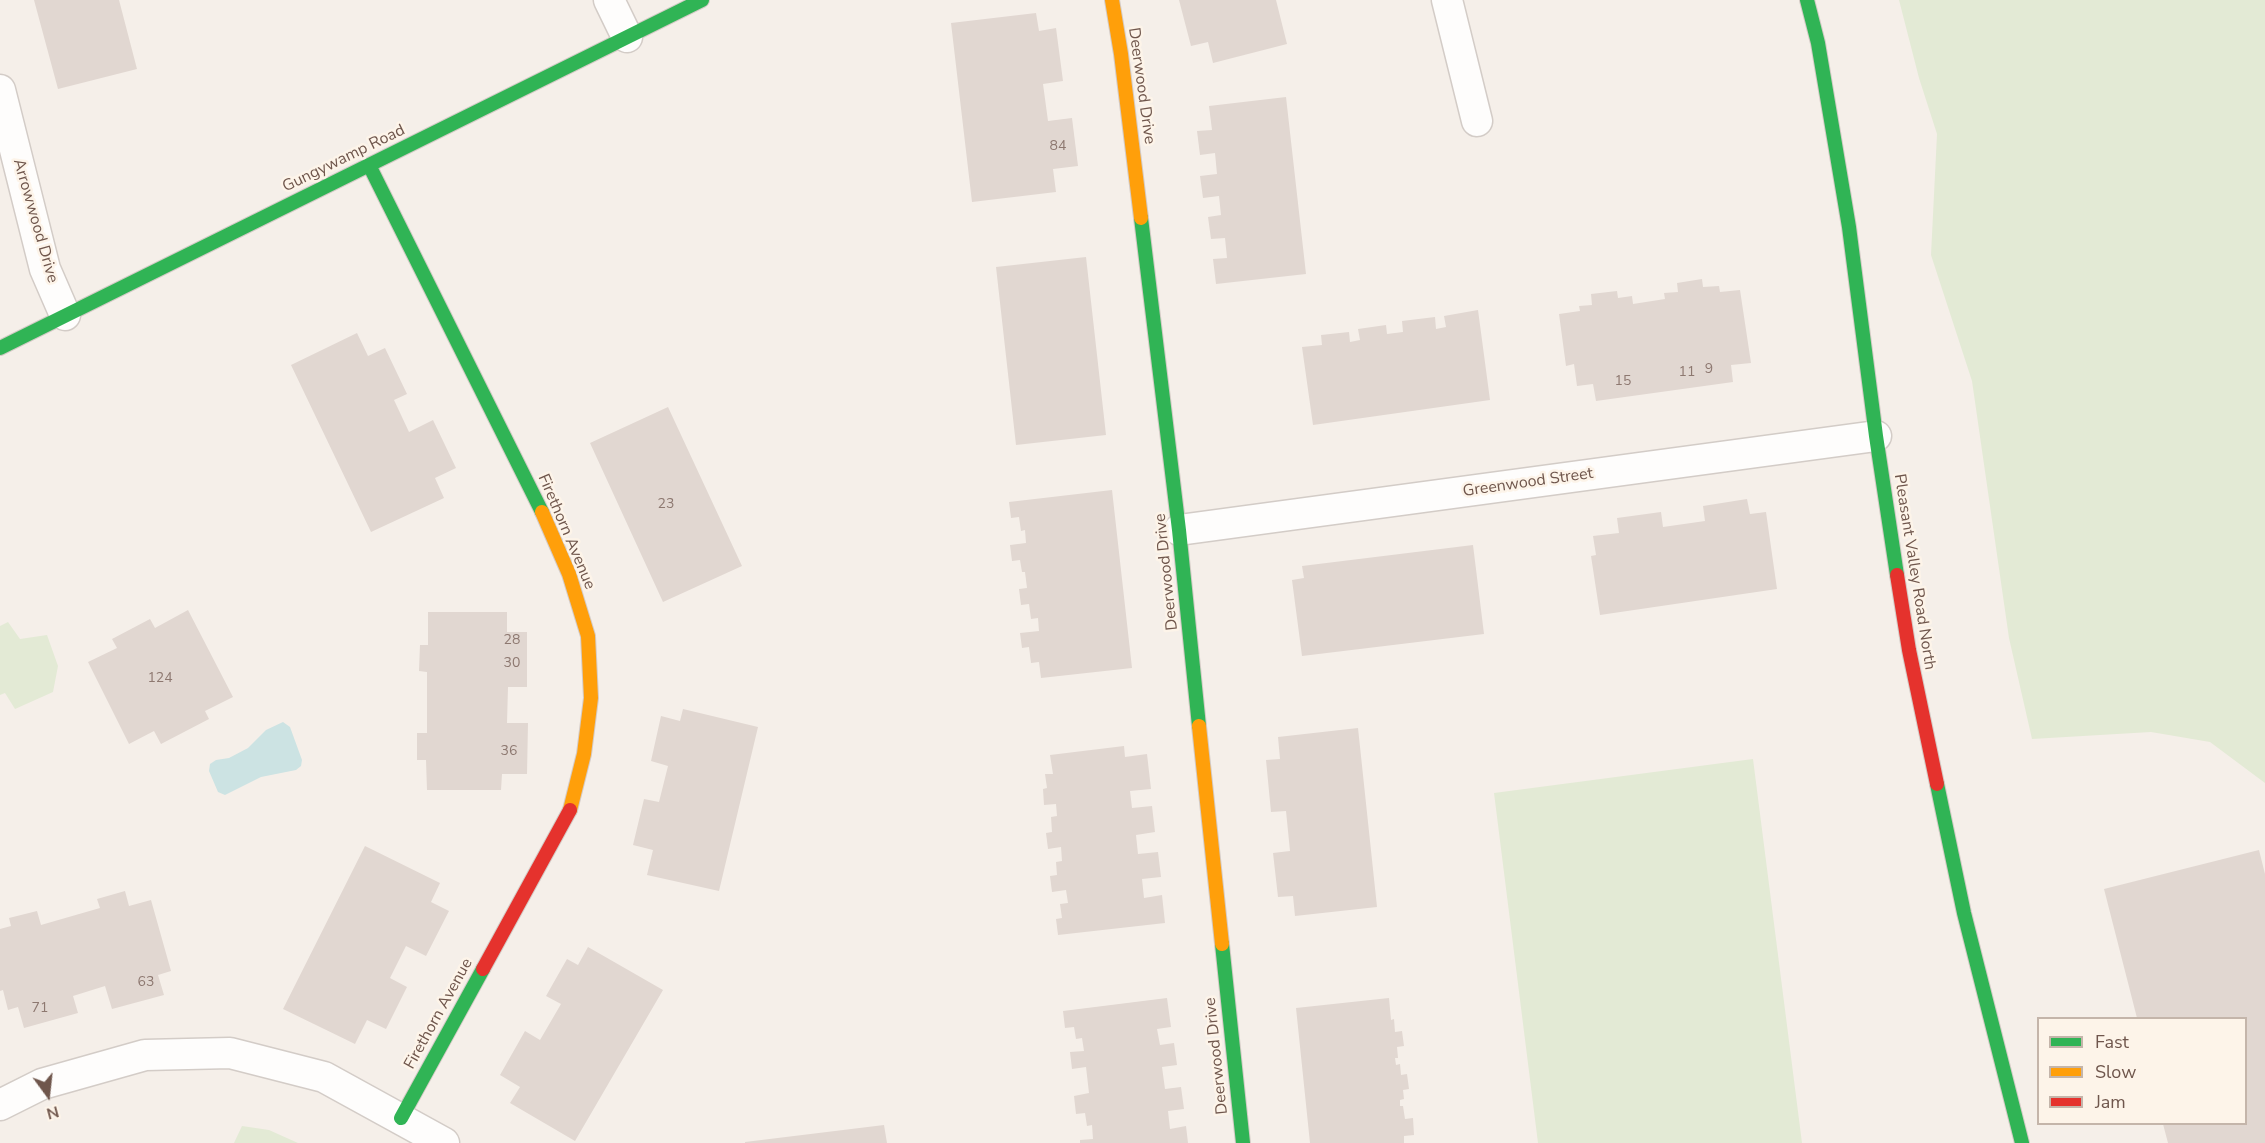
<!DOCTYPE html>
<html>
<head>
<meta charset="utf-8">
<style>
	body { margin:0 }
	#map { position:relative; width:2265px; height:1143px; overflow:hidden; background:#f5efe9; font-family:"Nunito Sans",sans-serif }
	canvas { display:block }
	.legend { position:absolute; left:2037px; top:1017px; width:210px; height:108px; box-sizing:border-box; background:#fdf4e9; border:2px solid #c4b5aa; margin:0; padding:8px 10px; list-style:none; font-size:18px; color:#6f564c }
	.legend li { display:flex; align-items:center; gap:12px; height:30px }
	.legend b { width:30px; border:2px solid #c4b5aa }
	.north { position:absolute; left:18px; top:1065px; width:60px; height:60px; -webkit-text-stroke:4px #fdf4e9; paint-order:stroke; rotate:165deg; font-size:16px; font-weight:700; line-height:24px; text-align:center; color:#6f564c }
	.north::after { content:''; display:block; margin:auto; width:21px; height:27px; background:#6f564c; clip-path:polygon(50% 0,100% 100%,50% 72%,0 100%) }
</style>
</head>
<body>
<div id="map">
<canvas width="2265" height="1143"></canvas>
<ul class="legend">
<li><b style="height:8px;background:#30b455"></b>Fast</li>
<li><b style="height:8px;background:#ff9f0a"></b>Slow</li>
<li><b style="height:8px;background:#e5322d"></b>Jam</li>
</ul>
<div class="north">N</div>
</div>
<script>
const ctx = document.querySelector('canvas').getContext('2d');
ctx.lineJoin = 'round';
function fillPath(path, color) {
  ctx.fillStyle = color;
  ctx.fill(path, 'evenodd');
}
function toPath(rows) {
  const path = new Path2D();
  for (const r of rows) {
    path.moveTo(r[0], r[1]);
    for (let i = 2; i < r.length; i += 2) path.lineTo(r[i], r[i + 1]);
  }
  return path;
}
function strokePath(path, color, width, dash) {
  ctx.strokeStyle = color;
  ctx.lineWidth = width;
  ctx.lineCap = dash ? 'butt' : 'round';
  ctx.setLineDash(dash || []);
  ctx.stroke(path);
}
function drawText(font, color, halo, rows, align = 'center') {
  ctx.font = font + ' "Nunito Sans",sans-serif';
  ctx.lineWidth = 5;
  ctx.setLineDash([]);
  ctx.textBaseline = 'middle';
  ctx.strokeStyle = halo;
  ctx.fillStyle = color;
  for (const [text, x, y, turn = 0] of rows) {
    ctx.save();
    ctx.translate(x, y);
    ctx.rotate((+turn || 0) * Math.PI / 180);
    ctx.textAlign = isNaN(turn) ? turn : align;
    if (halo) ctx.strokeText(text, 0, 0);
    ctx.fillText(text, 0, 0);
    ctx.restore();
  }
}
fillPath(toPath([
	[1899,0,2265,0,2265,783,2210,742,2151,732,2032,739,2009,638,1972,381,1931,255,1937,134,1919,78],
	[8,622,20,639,47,635,58,666,53,692,15,709,5,693,0,695,0,626],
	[1753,759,1802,1143,1538,1143,1494,793],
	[242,1126,269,1130,298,1143,234,1143]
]), '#e3ead5');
fillPath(toPath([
	[283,722,290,727,302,760,301,766,296,770,261,777,225,795,218,792,209,771,210,764,216,760,229,758,248,748,266,730]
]), '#cce3e3');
fillPath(toPath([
	[34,0,119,0,137,69,58,89],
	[1179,0,1276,0,1287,44,1213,63,1208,42,1191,46],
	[1036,13,1039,31,1056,28,1063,81,1043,84,1048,121,1072,118,1078,166,1053,169,1056,192,972,202,951,23],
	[1286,97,1306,274,1216,284,1213,259,1227,258,1225,238,1211,239,1208,217,1221,215,1219,196,1203,198,1200,176,1217,174,1215,153,1200,155,1197,131,1212,130,1209,106],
	[1086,257,1106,435,1016,445,996,267],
	[1702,279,1703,287,1719,286,1720,292,1740,290,1751,363,1731,365,1733,382,1596,401,1593,384,1577,386,1574,364,1566,366,1559,314,1580,311,1579,306,1592,305,1591,294,1617,291,1618,298,1632,296,1633,304,1665,299,1664,293,1678,292,1677,283],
	[1478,310,1490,400,1313,425,1302,347,1322,345,1321,335,1349,332,1350,342,1360,340,1358,329,1386,325,1387,334,1403,332,1402,321,1435,317,1436,329,1446,327,1444,316],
	[357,333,368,356,385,348,407,394,394,400,409,432,433,420,456,468,435,478,444,498,371,532,291,365],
	[668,407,742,566,663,602,590,443],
	[1112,490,1132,668,1041,678,1039,662,1031,663,1029,647,1022,648,1020,633,1039,631,1038,618,1031,619,1029,604,1021,605,1019,589,1027,588,1025,572,1022,572,1020,560,1012,561,1010,545,1026,543,1025,530,1021,531,1019,517,1011,518,1009,502],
	[1747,499,1750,514,1766,512,1777,589,1600,615,1591,556,1596,555,1593,536,1619,533,1617,518,1661,512,1663,527,1705,521,1703,506],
	[1473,545,1484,634,1302,656,1292,580,1304,578,1302,566],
	[188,610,233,697,205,711,209,719,161,744,154,731,129,744,88,662,117,648,112,639,150,619,155,628],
	[428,612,507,612,507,632,527,632,527,687,508,687,507,723,528,723,527,774,502,774,501,790,427,790,426,760,417,760,417,733,427,733,427,672,419,671,420,645,428,645],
	[683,709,758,727,719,891,647,875,653,850,633,845,644,799,659,802,668,766,651,761,661,716,680,721],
	[1358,728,1377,907,1295,916,1293,896,1278,897,1273,853,1290,851,1286,811,1271,812,1266,760,1280,759,1278,737],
	[1124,746,1125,757,1147,754,1151,789,1130,791,1132,808,1152,806,1155,832,1136,835,1138,854,1158,852,1161,877,1142,879,1144,898,1162,895,1165,923,1058,935,1056,919,1062,918,1060,904,1068,903,1066,890,1052,892,1050,876,1057,875,1056,862,1062,861,1061,847,1048,849,1046,833,1052,832,1051,817,1057,816,1056,804,1044,805,1043,789,1047,788,1045,774,1053,774,1050,755],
	[365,846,440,883,431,902,449,911,426,956,406,946,390,978,407,987,386,1029,367,1020,355,1044,283,1009],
	[2259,850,2265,874,2265,1143,2168,1143,2163,1124,2246,1124,2246,1018,2137,1018,2104,889],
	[125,891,129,906,151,900,171,971,158,975,164,995,112,1009,105,986,73,996,78,1013,24,1028,18,1007,8,1010,3,990,0,991,0,929,11,926,9,918,37,911,41,925,100,908,97,899],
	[588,947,663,990,575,1141,510,1103,520,1087,500,1075,525,1031,540,1040,561,1004,546,996,567,959,578,965],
	[1167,998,1171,1027,1157,1029,1160,1045,1174,1043,1177,1065,1162,1067,1165,1089,1181,1087,1184,1109,1168,1111,1170,1129,1186,1126,1188,1143,1080,1143,1080,1140,1093,1139,1092,1125,1087,1126,1085,1113,1076,1114,1074,1096,1089,1093,1086,1067,1072,1069,1070,1052,1084,1051,1082,1038,1076,1039,1074,1027,1065,1028,1063,1011],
	[1389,998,1391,1020,1394,1019,1395,1032,1402,1031,1404,1046,1397,1047,1398,1058,1395,1058,1396,1065,1400,1064,1401,1075,1407,1074,1409,1089,1403,1090,1404,1099,1400,1100,1400,1106,1403,1106,1405,1119,1413,1118,1414,1135,1404,1136,1404,1143,1310,1143,1296,1008],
	[884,1125,887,1143,745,1143,745,1142]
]), '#e1d7d1');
const street = toPath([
	[609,0,627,37],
	[1447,0,1477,121],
	[0,90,45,269,65,315],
	[1179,530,1876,436],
	[0,1105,42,1084,145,1055,230,1053,324,1077,444,1143]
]);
const fast = toPath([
	[1807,0,1818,43,1849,227,1876,436,1897,575],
	[369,165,542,512],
	[1141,218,1179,530,1199,726],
	[0,348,702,0],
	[1937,784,1964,913,2022,1143],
	[1222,944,1243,1143],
	[401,1118,483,969]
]);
const slow = toPath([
	[1112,0,1121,54,1141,218],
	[542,512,569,574,588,636,591,698,584,754,570,810],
	[1199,726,1222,944]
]);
const jam = toPath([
	[1897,575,1909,650,1937,784],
	[483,969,570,810]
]);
strokePath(street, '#d3ccc7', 33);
strokePath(fast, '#d4cbc6', 16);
strokePath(slow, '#d4cbc6', 16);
strokePath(jam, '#d4cbc6', 16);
strokePath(street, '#fefdfc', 30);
strokePath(fast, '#30b455', 14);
strokePath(slow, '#ff9f0a', 14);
strokePath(jam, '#e5322d', 14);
drawText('14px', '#8d7870', null, [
	["84",1058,147],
	["9",1709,370],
	["11",1687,373],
	["15",1623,382],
	["23",666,505],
	["28",512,641],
	["30",512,664],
	["124",160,679],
	["36",509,752],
	["63",146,983],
	["71",40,1009]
]);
drawText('16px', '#6f564c', '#fdf4e9', [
	["Deerwood Drive",1141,86,82],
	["Gungywamp Road",344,159,-26],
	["Arrowwood Drive",35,221,74],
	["Greenwood Street",1528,483,-8],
	["Firethorn Avenue",566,532,67],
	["Deerwood Drive",1167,572,-96],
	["Pleasant Valley Road North",1914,572,81],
	["Firethorn Avenue",439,1014,-61],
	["Deerwood Drive",1217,1056,-96]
]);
</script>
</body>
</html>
